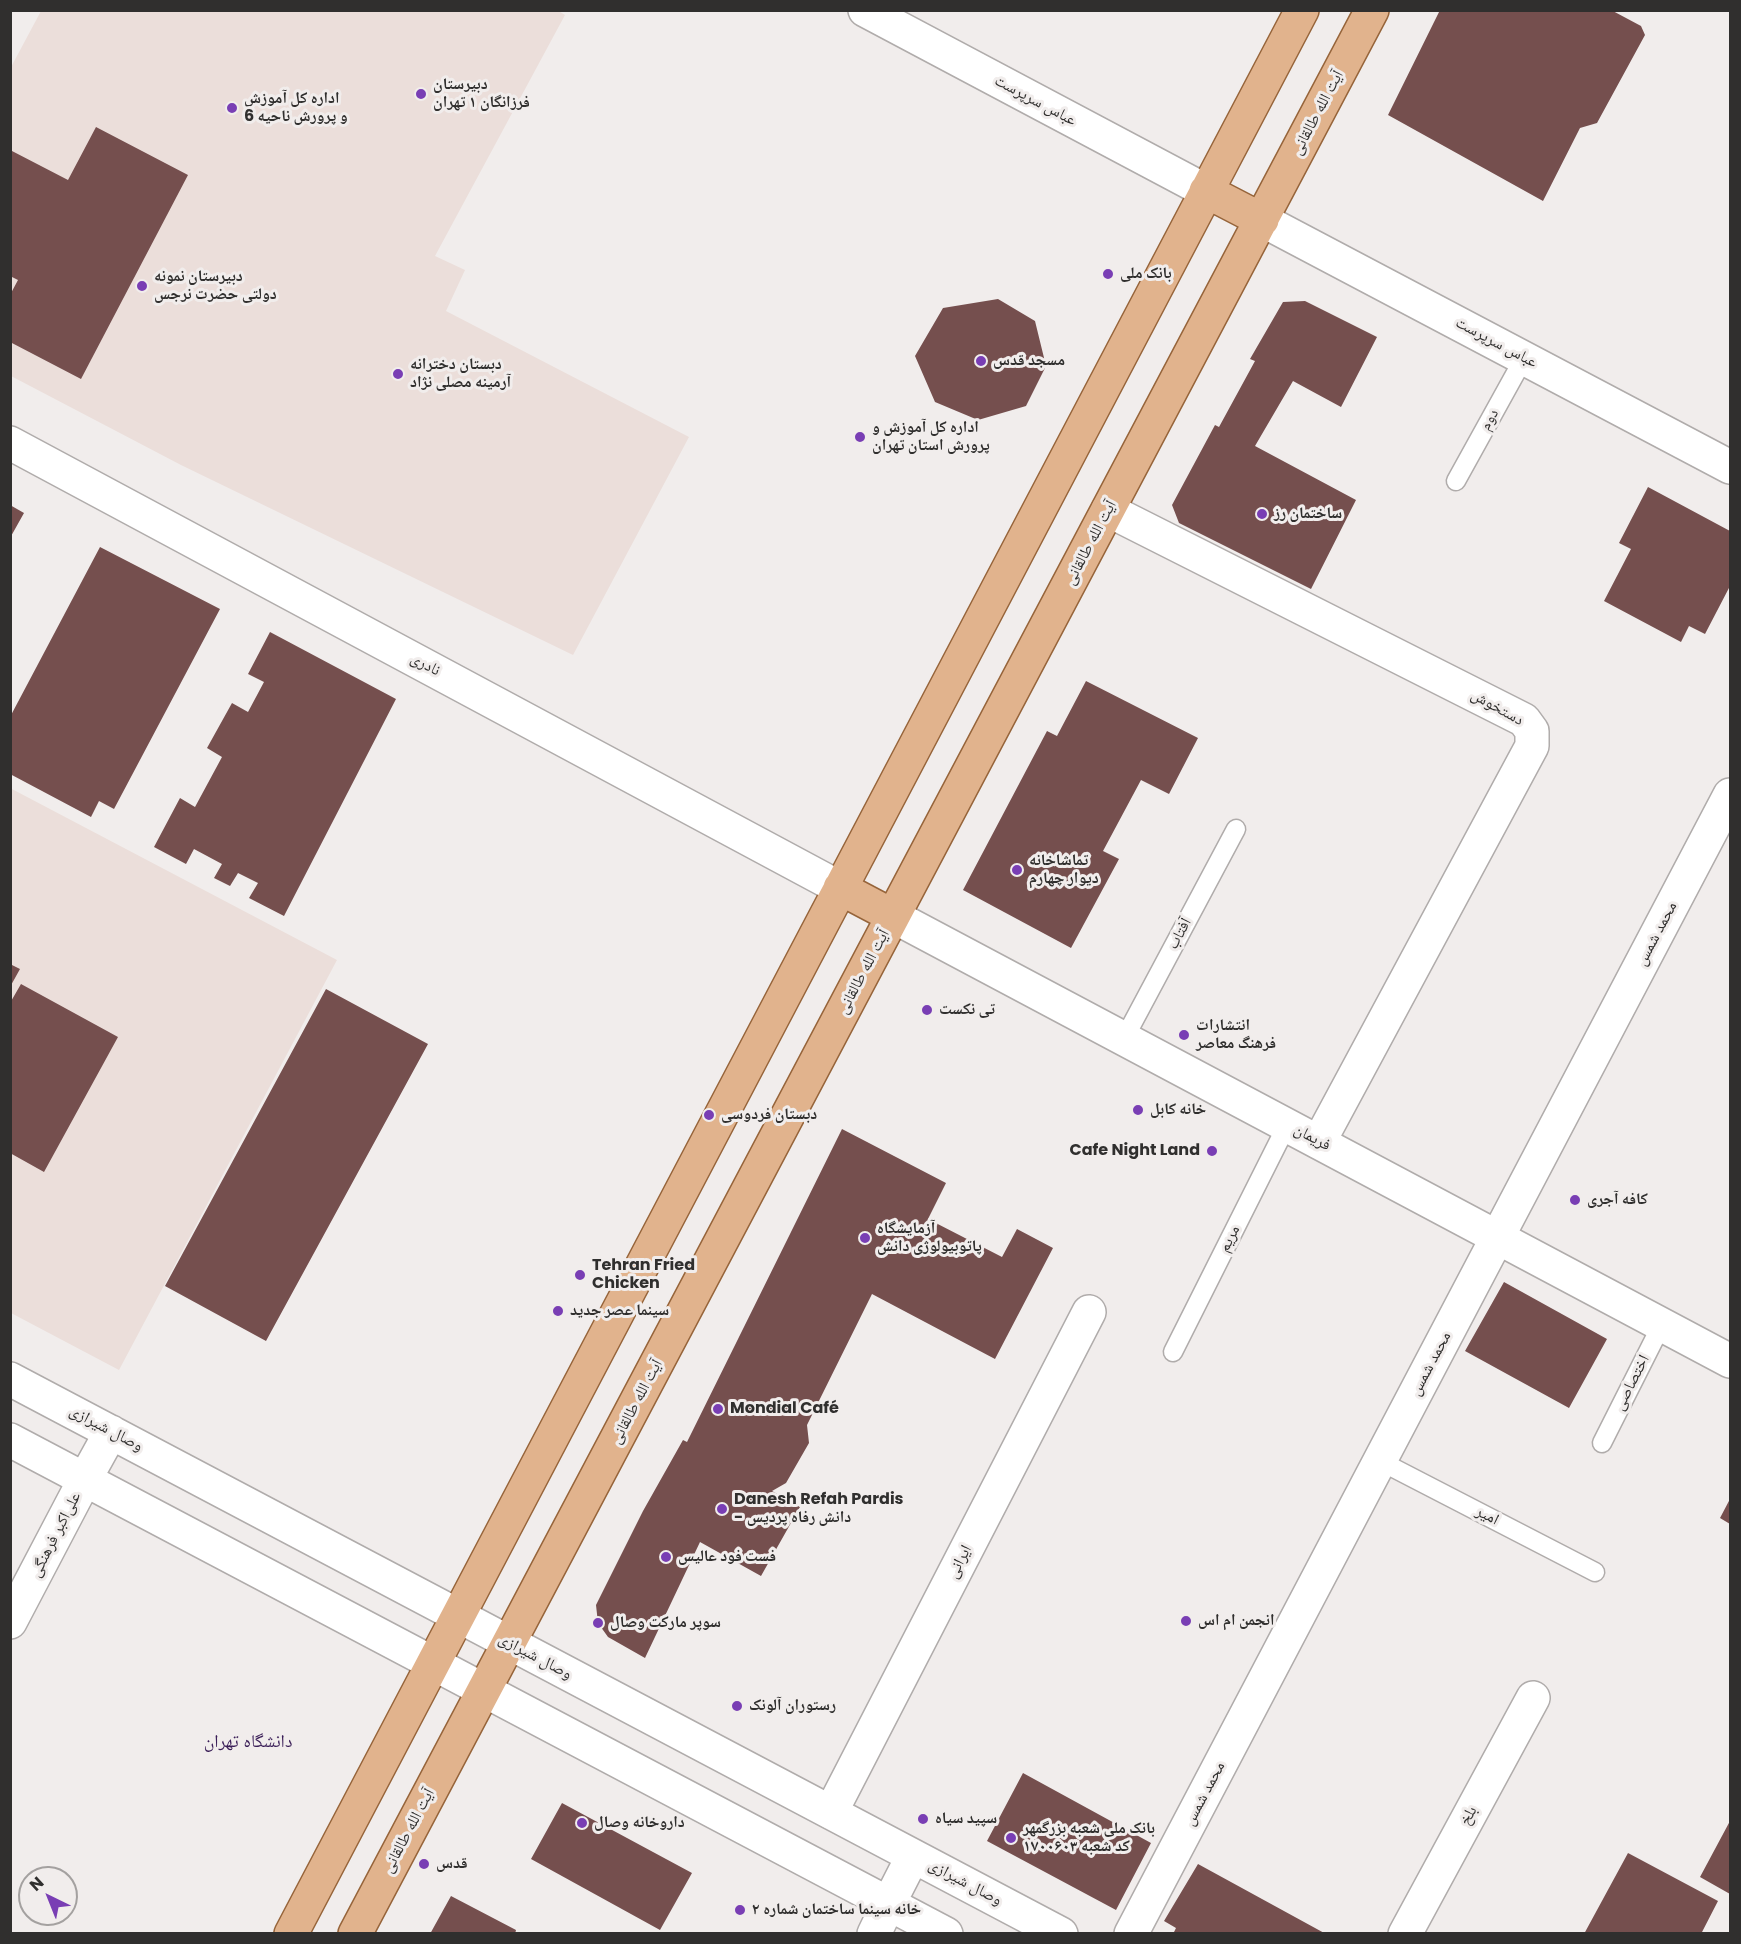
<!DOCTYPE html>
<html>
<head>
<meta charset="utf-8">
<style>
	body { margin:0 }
	#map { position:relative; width:1741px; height:1944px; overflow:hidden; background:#f1edec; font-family:Poppins,sans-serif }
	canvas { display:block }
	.frame { position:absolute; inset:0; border:12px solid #302f2e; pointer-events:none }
	.north { position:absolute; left:18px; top:1866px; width:60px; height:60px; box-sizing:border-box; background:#f1edec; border:2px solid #a4a1a0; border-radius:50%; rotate:317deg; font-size:16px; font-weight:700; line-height:24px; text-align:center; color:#302f2e }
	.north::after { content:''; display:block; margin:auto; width:21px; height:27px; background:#793eb4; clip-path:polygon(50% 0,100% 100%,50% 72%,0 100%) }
</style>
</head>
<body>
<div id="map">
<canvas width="1741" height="1944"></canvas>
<div class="frame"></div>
<div class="north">N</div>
</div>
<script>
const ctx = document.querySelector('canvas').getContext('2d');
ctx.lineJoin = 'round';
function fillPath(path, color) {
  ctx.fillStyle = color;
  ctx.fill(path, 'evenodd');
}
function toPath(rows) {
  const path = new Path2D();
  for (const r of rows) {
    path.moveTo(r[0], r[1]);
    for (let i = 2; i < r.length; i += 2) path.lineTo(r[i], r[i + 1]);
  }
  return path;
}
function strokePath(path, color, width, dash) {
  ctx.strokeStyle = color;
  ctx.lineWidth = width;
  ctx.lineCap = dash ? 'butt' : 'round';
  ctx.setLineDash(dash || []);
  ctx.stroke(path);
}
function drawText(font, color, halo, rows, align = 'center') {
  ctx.font = font + ' Poppins,"Noto Naskh Arabic",sans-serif';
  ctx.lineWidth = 6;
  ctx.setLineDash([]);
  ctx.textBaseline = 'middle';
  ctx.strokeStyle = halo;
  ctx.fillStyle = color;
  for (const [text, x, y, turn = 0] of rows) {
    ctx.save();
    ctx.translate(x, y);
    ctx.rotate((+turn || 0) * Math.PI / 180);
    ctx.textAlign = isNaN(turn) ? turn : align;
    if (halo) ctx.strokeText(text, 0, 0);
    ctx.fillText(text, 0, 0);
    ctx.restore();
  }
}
fillPath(toPath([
	[557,10,565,15,435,256,465,270,446,311,689,437,573,655,181,465,11,376,10,69,41,11],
	[10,788,337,960,119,1370,11,1313]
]), '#ebdeda');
fillPath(toPath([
	[1440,10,1611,10,1641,26,1645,35,1597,123,1580,128,1543,201,1388,115],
	[96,127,188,175,81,379,10,342,10,295,18,280,10,276,10,155,12,151,68,180],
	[998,299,1035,321,1046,366,1026,406,978,420,935,402,915,356,943,308],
	[1305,301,1377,337,1341,407,1293,381,1255,446,1356,500,1311,589,1179,523,1172,505,1215,425,1219,427,1255,361,1250,359,1283,302],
	[1648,487,1730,531,1730,586,1705,634,1689,626,1681,642,1604,601,1631,549,1619,543],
	[10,505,24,513,10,538],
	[100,547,220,609,114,809,99,801,91,817,10,774,10,717],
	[270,632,396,699,284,916,249,898,258,883,238,873,230,886,214,878,222,864,194,849,186,864,154,847,180,798,195,807,222,757,207,748,232,703,248,712,264,682,248,674],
	[1086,681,1198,738,1169,794,1141,780,1103,851,1119,859,1071,948,963,890,1047,731,1057,736],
	[10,964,20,969,10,987],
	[21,984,118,1037,44,1172,10,1153,10,1003],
	[326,989,428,1044,266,1341,165,1286],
	[842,1129,946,1183,928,1219,1002,1257,1017,1229,1053,1248,995,1359,872,1294,807,1425,809,1443,786,1483,772,1491,800,1507,761,1576,700,1542,645,1658,608,1637,598,1623,596,1605,643,1511,683,1440,687,1442],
	[1504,1282,1607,1339,1569,1408,1465,1351],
	[1730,1499,1730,1524,1720,1518],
	[1023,1773,1151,1843,1116,1910,987,1841],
	[562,1803,692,1873,660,1930,531,1859],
	[1730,1821,1730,1894,1700,1877],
	[1628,1853,1718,1901,1701,1934,1584,1934],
	[1198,1864,1326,1934,1173,1934,1176,1928,1164,1921],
	[451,1896,516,1930,515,1934,430,1934]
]), '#754f4e');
const lane = toPath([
	[1456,481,1524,358],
	[1124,1039,1236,829],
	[1173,1352,1287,1125],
	[1602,1443,1662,1324],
	[1380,1461,1595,1572]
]);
const street = toPath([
	[865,10,1206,191],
	[1262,220,1730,467],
	[1108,510,1524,720,1532,731,1532,746,1319,1142],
	[10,1622,85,1479],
	[831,1812,1089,1312],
	[874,1934,889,1903],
	[1131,1934,1730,795],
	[1405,1934,1533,1698]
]);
const secondary = toPath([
	[10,443,840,888],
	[893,916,1730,1361],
	[10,1379,1061,1934],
	[10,1440,946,1934],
	[85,1479,111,1432],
	[889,1903,913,1856]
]);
const primary = toPath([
	[1206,191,1262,220],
	[840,888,893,916],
	[291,1934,1302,10],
	[355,1934,1372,10]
]);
strokePath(lane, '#b0acab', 21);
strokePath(street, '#b0acab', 36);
strokePath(secondary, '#b0acab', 36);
strokePath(primary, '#96643a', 36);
strokePath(lane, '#fff', 18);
strokePath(street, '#fff', 33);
strokePath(secondary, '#fff', 33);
strokePath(primary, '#e1b38d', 33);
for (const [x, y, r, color] of [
	[421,94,6,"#793eb4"],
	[232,108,6,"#793eb4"],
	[1108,274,6,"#793eb4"],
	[142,286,6,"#793eb4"],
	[981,361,6,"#793eb4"],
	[398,374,6,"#793eb4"],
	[860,437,6,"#793eb4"],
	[1262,514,6,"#793eb4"],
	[1017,870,6,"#793eb4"],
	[927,1010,6,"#793eb4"],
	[1184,1035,6,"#793eb4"],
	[1138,1110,6,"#793eb4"],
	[709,1115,6,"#793eb4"],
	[1212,1151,6,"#793eb4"],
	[1575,1200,6,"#793eb4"],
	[865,1238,6,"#793eb4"],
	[580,1275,6,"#793eb4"],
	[558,1311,6,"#793eb4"],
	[718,1409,6,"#793eb4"],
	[722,1509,6,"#793eb4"],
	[666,1557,6,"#793eb4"],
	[1186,1621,6,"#793eb4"],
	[598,1623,6,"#793eb4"],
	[737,1706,6,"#793eb4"],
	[923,1819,6,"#793eb4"],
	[582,1823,6,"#793eb4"],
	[1011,1838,6,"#793eb4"],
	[424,1864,6,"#793eb4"],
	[740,1910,6,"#793eb4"]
]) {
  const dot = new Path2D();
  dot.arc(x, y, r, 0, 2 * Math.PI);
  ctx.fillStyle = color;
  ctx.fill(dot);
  strokePath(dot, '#f1edec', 2);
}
drawText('bold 16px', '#302f2e', '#f1edec', [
	["دبیرستان",433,85],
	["فرزانگان ۱ تهران",433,103],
	["اداره کل آموزش",244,99],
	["و پرورش ناحیه 6",244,117],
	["بانک ملی",1120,274],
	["دبیرستان نمونه",154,277],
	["دولتی حضرت نرجس",154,295],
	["مسجد قدس",993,361],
	["دبستان دخترانه",410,365],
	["آرمینه مصلی نژاد",410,383],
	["اداره کل آموزش و",872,428],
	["پرورش استان تهران",872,446],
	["ساختمان رز",1274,514],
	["تماشاخانه",1029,861],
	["دیوار چهارم",1029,879],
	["تی نکست",939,1010],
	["انتشارات",1196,1026],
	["فرهنگ معاصر",1196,1044],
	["خانه کابل",1150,1110],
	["دبستان فردوسی",721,1115],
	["Cafe Night Land",1200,1151,"right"],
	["کافه آجری",1587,1200],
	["آزمایشگاه",877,1229],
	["پاتوبیولوژی دانش",877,1247],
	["Tehran Fried",592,1266],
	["Chicken",592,1284],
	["سینما عصر جدید",570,1311],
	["Mondial Café",730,1409],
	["Danesh Refah Pardis",734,1500],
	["- دانش رفاه پردیس",734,1518],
	["فست فود عالیس",678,1557],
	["انجمن ام اس",1198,1621],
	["سوپر مارکت وصال",610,1623],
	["رستوران آلونک",749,1706],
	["سپید سیاه",935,1819],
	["داروخانه وصال",594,1823],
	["بانک ملی شعبه بزرگمهر",1023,1829],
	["کد شعبه ۱۷۰۰۶۰۳",1023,1847],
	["قدس",436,1864],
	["خانه سینما ساختمان شماره ۲",752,1910]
], 'left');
drawText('16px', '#302f2e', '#f1edec', [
	["عباس سرپرست",1035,101,28],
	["آیت الله طالقانی",1318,113,-62],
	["عباس سرپرست",1496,343,28],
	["دوم",1490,420,-61],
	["آیت الله طالقانی",1091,543,-62],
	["نادری",425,665,28],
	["دستخوش",1497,708,29],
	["آفتاب",1180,934,-62],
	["محمد شمس",1657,934,-62],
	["آیت الله طالقانی",864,972,-62],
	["فریمان",1312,1138,28],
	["مریم",1230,1239,-63],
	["محمد شمس",1431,1364,-62],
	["اختصاصی",1632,1383,-63],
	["آیت الله طالقانی",637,1402,-62],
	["وصال شیرازی",106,1429,28],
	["امیر",1487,1516,27],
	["علی‌اکبر فرهنگی",56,1535,-63],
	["ایرانی",960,1562,-63],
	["وصال شیرازی",535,1657,28],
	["محمد شمس",1205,1794,-62],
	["بلخ",1469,1816,-62],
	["آیت الله طالقانی",409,1831,-62],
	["وصال شیرازی",965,1883,28]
]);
drawText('18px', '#3a1e57', '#f1edec', [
	["دانشگاه تهران",248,1742]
]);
</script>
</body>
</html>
